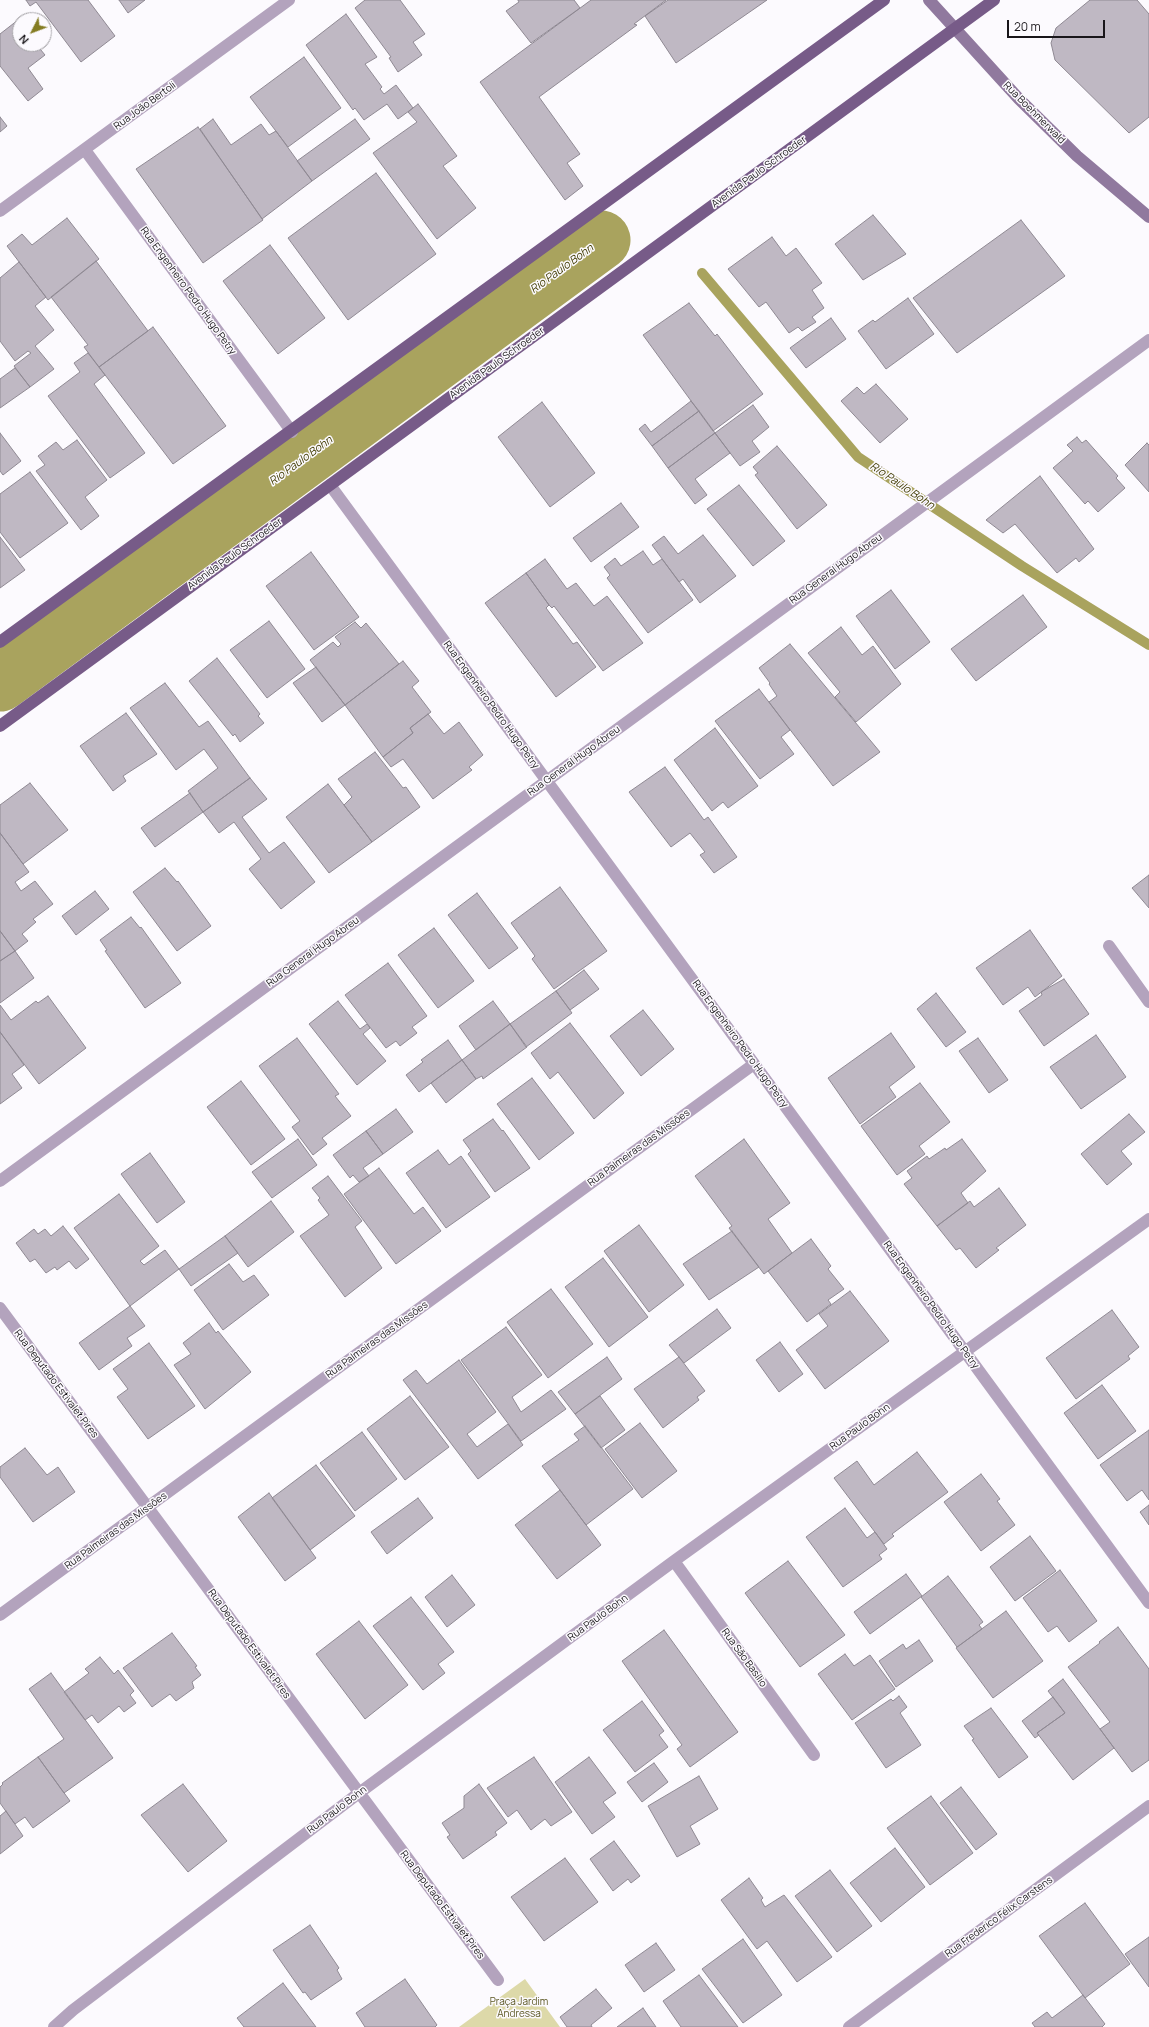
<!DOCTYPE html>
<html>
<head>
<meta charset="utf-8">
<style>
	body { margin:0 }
	#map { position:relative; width:1149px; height:2027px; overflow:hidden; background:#fcfafe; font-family:Manrope,sans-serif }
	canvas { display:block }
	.north { position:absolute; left:12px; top:12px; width:40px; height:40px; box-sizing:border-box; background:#fcfafe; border:1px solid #a19fa3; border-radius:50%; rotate:228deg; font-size:11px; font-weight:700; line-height:16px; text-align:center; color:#19161a }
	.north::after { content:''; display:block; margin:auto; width:14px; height:18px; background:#847c22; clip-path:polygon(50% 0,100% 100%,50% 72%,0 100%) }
	.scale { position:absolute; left:1007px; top:20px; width:98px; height:18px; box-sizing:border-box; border:2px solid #19161a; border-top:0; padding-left:5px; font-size:12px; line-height:14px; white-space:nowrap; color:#19161a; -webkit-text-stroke:3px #fcfafe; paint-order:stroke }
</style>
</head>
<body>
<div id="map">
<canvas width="1149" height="2027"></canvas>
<div class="north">N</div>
<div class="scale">20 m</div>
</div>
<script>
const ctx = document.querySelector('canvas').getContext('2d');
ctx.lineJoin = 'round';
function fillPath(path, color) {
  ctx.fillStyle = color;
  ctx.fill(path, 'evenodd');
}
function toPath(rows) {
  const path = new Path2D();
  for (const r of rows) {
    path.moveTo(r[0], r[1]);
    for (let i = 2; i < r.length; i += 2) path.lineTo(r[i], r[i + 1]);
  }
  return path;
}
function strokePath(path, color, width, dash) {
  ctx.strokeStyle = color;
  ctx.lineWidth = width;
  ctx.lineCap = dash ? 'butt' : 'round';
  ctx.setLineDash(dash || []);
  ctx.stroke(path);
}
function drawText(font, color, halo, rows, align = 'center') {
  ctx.font = font + ' Manrope,sans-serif';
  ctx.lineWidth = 3;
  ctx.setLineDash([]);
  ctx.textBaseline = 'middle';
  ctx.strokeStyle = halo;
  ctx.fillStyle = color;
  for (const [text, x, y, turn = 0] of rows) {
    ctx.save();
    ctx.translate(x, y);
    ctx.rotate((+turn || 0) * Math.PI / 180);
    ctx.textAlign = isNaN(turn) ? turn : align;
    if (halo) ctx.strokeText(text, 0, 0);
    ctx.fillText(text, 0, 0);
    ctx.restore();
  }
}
fillPath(toPath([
	[525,1979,560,2027,459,2027]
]), '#ddd9a9');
strokePath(toPath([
	[702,273,858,457,1022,566,1149,645]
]), '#a9a35e', 10);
strokePath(toPath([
	[0,682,601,240]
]), '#a9a35e', 59);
const building = toPath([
	[26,0,88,0,115,36,81,62,36,2,30,6,26,0],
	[119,0,145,0,128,13,119,0],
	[365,0,400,0,425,34,413,42,422,55,398,72,389,58,391,57,355,8,365,0],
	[518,0,574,0,580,8,531,43,506,11,519,2,518,0],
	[591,0,666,0,634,24,637,25,539,97,580,154,567,163,583,186,565,200,480,82,591,0],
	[668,0,767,0,676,63,645,16,668,0],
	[1090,0,1137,0,1149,14,1149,117,1129,133,1055,60,1051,43,1056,28,1090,0],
	[346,14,377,57,365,64,382,87,380,89,384,94,396,85,413,108,398,119,387,104,364,120,355,108,353,110,306,45,346,14],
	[18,20,20,22,20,44,36,44,45,55,28,68,43,89,28,101,0,66,0,34,18,20],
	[304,57,341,108,288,147,250,97,304,57],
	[418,104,457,156,443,166,476,208,437,239,373,153,417,122,408,112,418,104],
	[0,117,7,126,0,132,0,117],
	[213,119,231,145,261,124,269,135,276,131,312,181,262,219,200,129,213,119],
	[355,119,370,139,312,181,297,161,355,119],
	[198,127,263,220,203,263,136,169,198,127],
	[376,173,436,254,348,320,288,238,376,173],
	[873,215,906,254,863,280,835,244,873,215],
	[67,218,99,259,48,300,7,246,22,234,32,245,67,218],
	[1021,220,1065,276,957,353,913,298,1021,220],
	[772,237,786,256,796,248,822,283,812,290,824,308,812,317,816,322,802,331,798,327,789,333,766,302,759,307,728,269,772,237],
	[270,245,325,318,278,354,223,281,270,245],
	[96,261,148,331,99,367,84,347,88,345,51,297,96,261],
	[19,262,46,297,35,306,54,330,35,346,54,369,30,387,14,366,31,353,28,351,15,361,0,341,0,278,19,262],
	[908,298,934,334,886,369,858,331,873,320,875,322,908,298],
	[689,303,715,336,717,334,763,394,713,431,643,335,689,303],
	[831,318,846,339,806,368,790,348,831,318],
	[153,327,226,426,173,464,99,367,153,327],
	[88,353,105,375,94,384,145,453,110,478,48,396,80,372,74,363,88,353],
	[15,368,30,387,0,408,0,379,15,368],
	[876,384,908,419,880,443,841,401,857,387,864,394,876,384],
	[691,401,699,411,652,446,639,429,645,424,651,432,691,401],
	[542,402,595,473,550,507,498,437,542,402],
	[753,405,769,427,752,441,760,452,740,466,715,433,753,405],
	[699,411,715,433,668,468,652,446,699,411],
	[0,433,21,461,3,475,0,471,0,433],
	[715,433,730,453,695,479,707,495,695,504,668,468,715,433],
	[1077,437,1082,443,1086,440,1118,476,1116,478,1125,488,1098,512,1088,501,1085,504,1053,468,1073,451,1067,445,1077,437],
	[77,440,107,480,85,497,99,516,81,530,36,471,45,465,38,456,56,442,63,450,77,440],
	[1147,443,1149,445,1149,492,1125,465,1147,443],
	[777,446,827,505,797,529,755,475,758,473,753,467,777,446],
	[30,472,68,523,20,558,0,532,0,494,30,472],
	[1040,476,1094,549,1079,562,1076,558,1057,573,1015,524,1003,533,986,520,1040,476],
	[739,485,785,541,753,566,707,509,739,485],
	[621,503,639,527,591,562,573,538,621,503],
	[703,535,736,576,700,603,683,579,679,582,652,545,664,536,678,554,703,535],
	[0,537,25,570,0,588,0,537],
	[643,551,653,565,662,559,693,600,648,633,607,578,610,575,604,567,615,558,621,566,643,551],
	[311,552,359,617,314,650,266,586,311,552],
	[545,559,567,589,576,583,594,606,607,596,643,643,603,671,554,606,552,608,549,605,526,573,545,559],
	[526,573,549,605,546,608,573,644,577,642,596,667,556,697,485,603,526,573],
	[891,590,930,642,895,669,856,616,891,590],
	[1023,595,1047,627,976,681,951,649,1023,595],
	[269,621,305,669,267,698,230,650,269,621],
	[355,622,361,628,366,623,399,664,345,705,310,660,333,642,338,647,341,644,335,637,355,622],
	[841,627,862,655,873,646,901,684,856,722,835,697,840,692,808,653,841,627],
	[790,644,880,752,833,786,769,702,777,696,769,684,770,683,759,668,790,644],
	[217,658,260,714,258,716,264,723,240,742,235,734,233,736,189,681,217,658],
	[403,661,419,681,412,687,431,712,410,728,413,733,383,757,345,705,403,661],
	[316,667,345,705,322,722,293,683,316,667],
	[165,683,199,727,208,721,250,778,203,812,188,791,218,768,204,749,176,770,130,708,165,683],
	[759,689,790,730,781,737,794,754,760,779,715,721,759,689],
	[126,713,157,754,123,776,126,781,113,791,80,746,126,713],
	[428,714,444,734,459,722,483,755,469,767,472,770,433,799,403,759,391,767,383,757,413,733,410,728,428,714],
	[715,728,758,786,728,808,723,802,712,811,674,760,715,728],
	[375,752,403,788,406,787,420,807,372,842,344,805,352,797,338,779,375,752],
	[665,767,704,820,708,817,737,857,714,873,700,855,705,852,690,833,671,847,629,792,665,767],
	[250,778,267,799,242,817,269,853,284,842,315,882,281,909,249,869,261,859,234,822,219,833,203,812,250,778],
	[30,783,68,830,23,864,0,833,0,805,30,783],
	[328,784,372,842,329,873,286,817,328,784],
	[190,793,203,812,155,847,141,828,190,793],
	[0,833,29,872,15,882,21,891,35,881,53,904,33,919,36,922,22,934,28,941,15,951,0,931,0,833],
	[165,868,177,882,178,881,211,926,177,951,133,892,165,868],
	[1149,875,1149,908,1132,888,1149,875],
	[560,887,607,951,554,989,532,959,535,956,511,923,560,887],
	[95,891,109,909,76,935,62,916,95,891],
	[477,893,518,948,489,969,448,915,477,893],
	[131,917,140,928,141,927,181,983,145,1008,105,951,107,950,100,940,131,917],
	[434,928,474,981,438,1008,398,955,434,928],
	[1030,930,1062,976,1035,997,1028,987,1003,1005,976,968,1030,930],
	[0,931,15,951,0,961,0,931],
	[15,951,34,978,0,1003,0,961,15,951],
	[388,963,427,1016,412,1027,417,1033,400,1046,396,1041,386,1048,345,995,388,963],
	[584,970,599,989,570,1010,556,991,584,970],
	[1064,979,1089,1014,1044,1046,1019,1011,1042,995,1041,992,1064,979],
	[556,991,572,1013,526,1047,510,1024,556,991],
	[936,993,966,1032,946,1047,917,1009,936,993],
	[48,996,86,1048,39,1084,0,1032,0,1005,11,1020,36,1001,38,1003,48,996],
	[338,1001,360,1029,367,1024,370,1028,363,1034,386,1061,357,1085,309,1024,338,1001],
	[493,1001,510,1024,476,1050,459,1026,493,1001],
	[643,1010,674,1049,641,1076,610,1036,643,1010],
	[570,1023,624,1093,594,1119,558,1072,550,1079,531,1053,570,1023],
	[510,1024,527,1047,483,1079,482,1076,476,1079,462,1060,510,1024],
	[0,1032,24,1065,12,1074,22,1088,0,1104,0,1032],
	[891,1033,915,1067,889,1087,896,1097,860,1124,828,1078,891,1033],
	[1096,1035,1126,1077,1081,1109,1050,1067,1096,1035],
	[297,1038,339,1094,335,1096,351,1116,322,1138,327,1144,313,1155,292,1127,300,1121,259,1066,297,1038],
	[978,1038,1008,1080,989,1093,959,1051,978,1038],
	[448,1040,462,1060,419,1092,406,1075,423,1062,421,1060,448,1040],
	[462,1060,476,1079,446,1103,431,1083,462,1060],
	[532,1078,574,1133,539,1160,497,1104,532,1078],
	[241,1081,285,1139,251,1165,207,1107,241,1081],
	[920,1083,950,1122,919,1146,925,1154,897,1175,861,1126,920,1083],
	[396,1109,413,1132,383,1154,366,1131,396,1109],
	[1129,1114,1145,1132,1121,1151,1132,1164,1107,1185,1081,1154,1129,1114],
	[493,1119,502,1131,503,1130,530,1168,495,1192,468,1154,471,1151,463,1140,493,1119],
	[366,1131,383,1154,363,1168,369,1176,359,1182,353,1175,350,1178,333,1155,366,1131],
	[298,1139,317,1165,272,1198,252,1172,298,1139],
	[744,1139,790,1203,768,1219,792,1253,764,1274,729,1228,732,1226,695,1176,744,1139],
	[962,1139,986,1171,961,1193,968,1203,937,1226,904,1184,912,1178,907,1171,927,1156,929,1159,945,1148,946,1150,962,1139],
	[438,1150,449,1165,461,1156,490,1197,446,1228,406,1173,438,1150],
	[150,1153,185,1202,157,1223,121,1174,150,1153],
	[379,1168,414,1214,423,1207,441,1231,396,1264,344,1194,379,1168],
	[328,1176,362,1221,355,1227,382,1268,345,1297,300,1236,329,1215,318,1200,320,1198,312,1188,328,1176],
	[999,1188,1026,1225,996,1248,999,1250,976,1268,960,1248,956,1250,937,1226,970,1201,974,1207,999,1188],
	[119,1194,159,1246,140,1261,144,1265,165,1250,179,1269,130,1306,74,1228,119,1194],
	[271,1201,294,1232,248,1267,225,1236,271,1201],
	[639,1225,684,1285,649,1312,604,1251,639,1225],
	[63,1226,89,1259,76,1269,69,1261,57,1270,55,1267,46,1273,35,1259,30,1262,16,1243,34,1229,38,1234,45,1229,51,1236,63,1226],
	[732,1231,759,1267,709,1300,683,1264,732,1231],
	[225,1236,238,1253,191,1286,179,1269,225,1236],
	[811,1239,831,1266,828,1269,844,1289,828,1300,831,1304,807,1322,768,1271,811,1239],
	[603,1258,648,1317,609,1347,565,1287,603,1258],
	[229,1264,243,1282,254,1275,269,1295,223,1330,194,1290,229,1264],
	[551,1289,593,1344,548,1378,507,1322,551,1289],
	[850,1291,889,1341,825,1389,796,1350,828,1326,819,1314,850,1291],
	[130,1306,145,1326,127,1338,132,1346,99,1370,79,1343,130,1306],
	[717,1309,731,1328,684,1363,669,1345,717,1309],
	[1112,1310,1139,1347,1128,1356,1130,1359,1076,1399,1046,1358,1112,1310],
	[209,1323,216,1333,218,1331,251,1372,205,1409,174,1365,191,1354,183,1343,209,1323],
	[506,1327,542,1375,512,1397,521,1412,551,1390,566,1409,521,1441,461,1360,506,1327],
	[780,1342,803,1374,779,1392,756,1360,780,1342],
	[149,1343,195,1406,148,1439,117,1397,128,1389,113,1369,149,1343],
	[607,1357,622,1379,575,1414,558,1392,607,1357],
	[679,1357,705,1391,697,1397,699,1400,663,1428,634,1389,679,1357],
	[459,1360,496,1412,467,1434,477,1447,508,1424,523,1445,478,1479,403,1380,416,1370,427,1384,459,1360],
	[1102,1385,1136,1431,1098,1459,1064,1413,1102,1385],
	[410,1396,449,1447,405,1480,367,1429,410,1396],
	[600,1396,625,1430,601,1448,575,1414,600,1396],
	[640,1423,677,1471,642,1498,605,1449,640,1423],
	[585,1426,633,1489,586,1525,542,1466,579,1440,574,1434,585,1426],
	[1149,1430,1149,1500,1142,1490,1127,1501,1100,1465,1149,1430],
	[362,1432,397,1479,355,1511,320,1463,362,1432],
	[25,1448,47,1475,58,1467,75,1492,33,1522,0,1477,0,1467,25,1448],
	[917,1452,948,1492,892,1534,894,1536,884,1544,834,1478,857,1461,874,1485,917,1452],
	[316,1465,355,1516,310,1550,272,1498,316,1465],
	[981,1474,1000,1499,997,1501,1015,1525,981,1551,944,1502,981,1474],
	[560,1490,601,1545,557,1579,515,1525,560,1490],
	[269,1493,316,1558,285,1581,238,1517,269,1493],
	[418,1498,433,1518,387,1554,371,1532,418,1498],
	[1149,1505,1149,1525,1140,1512,1149,1505],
	[845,1508,867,1538,875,1532,887,1549,879,1555,882,1559,843,1587,806,1537,845,1508],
	[1030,1536,1056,1571,1015,1601,990,1567,1030,1536],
	[788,1561,845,1635,800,1667,745,1593,788,1561],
	[1060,1570,1097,1621,1069,1642,1057,1626,1048,1632,1023,1598,1060,1570],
	[906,1574,922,1596,870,1634,854,1612,906,1574],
	[452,1575,475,1605,447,1627,425,1597,452,1575],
	[948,1576,983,1622,979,1625,982,1629,957,1647,921,1597,948,1576],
	[411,1597,454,1652,438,1664,445,1673,423,1690,373,1626,411,1597],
	[1006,1611,1043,1661,993,1698,956,1648,1006,1611],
	[359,1621,408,1685,365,1719,316,1654,359,1621],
	[1118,1627,1149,1669,1149,1760,1132,1772,1100,1729,1110,1722,1068,1667,1100,1643,1099,1642,1118,1627],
	[664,1630,738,1732,690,1767,677,1749,682,1745,622,1661,664,1630],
	[172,1633,197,1666,195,1667,201,1675,192,1682,194,1688,176,1701,170,1694,152,1707,123,1668,172,1633],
	[919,1640,933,1661,896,1687,879,1661,903,1644,906,1649,919,1640],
	[845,1654,854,1666,870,1655,895,1689,852,1720,818,1674,845,1654],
	[100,1657,114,1674,118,1670,134,1691,130,1695,136,1703,124,1712,119,1706,98,1723,92,1715,85,1720,64,1692,89,1673,85,1669,100,1657],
	[51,1673,113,1758,64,1793,38,1757,64,1739,29,1689,51,1673],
	[1063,1679,1114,1748,1073,1780,1037,1733,1065,1713,1048,1691,1063,1679],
	[899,1696,907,1707,900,1713,921,1745,886,1768,855,1723,891,1699,893,1701,899,1696],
	[1053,1697,1065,1713,1037,1733,1039,1735,1035,1738,1022,1721,1053,1697],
	[642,1701,664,1731,659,1735,668,1747,635,1772,603,1730,642,1701],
	[991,1708,1028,1757,999,1778,972,1740,974,1739,964,1726,991,1708],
	[38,1757,70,1801,33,1828,25,1817,15,1824,0,1803,0,1787,3,1784,2,1783,38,1757],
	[534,1757,572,1812,551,1826,545,1819,531,1830,517,1810,508,1817,487,1788,534,1757],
	[589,1757,616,1793,603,1802,615,1817,592,1834,555,1782,589,1757],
	[654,1763,668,1782,642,1802,627,1782,654,1763],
	[699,1776,718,1809,690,1826,700,1844,677,1857,648,1806,699,1776],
	[183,1784,227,1841,188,1872,141,1815,183,1784],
	[479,1784,507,1823,495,1832,497,1835,463,1859,447,1837,450,1835,442,1823,464,1808,464,1796,479,1784],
	[961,1787,997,1834,976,1850,940,1803,961,1787],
	[931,1796,973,1853,930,1885,887,1828,931,1796],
	[6,1811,23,1836,0,1854,0,1816,6,1811],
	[614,1841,640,1876,631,1883,628,1879,613,1891,590,1859,614,1841],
	[895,1848,925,1887,881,1922,850,1883,895,1848],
	[565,1858,598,1902,544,1941,511,1897,565,1858],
	[830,1870,872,1926,837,1952,795,1896,830,1870],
	[749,1878,763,1898,761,1900,765,1907,784,1895,832,1957,797,1982,767,1941,757,1949,721,1900,749,1878],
	[1085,1903,1130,1964,1085,1998,1039,1936,1085,1903],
	[310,1925,339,1968,337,1970,342,1979,311,2000,305,1992,303,1993,273,1950,310,1925],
	[1149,1937,1149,1987,1125,1954,1149,1937],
	[743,1939,782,1995,743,2023,702,1969,743,1939],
	[656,1943,675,1970,644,1992,625,1965,656,1943],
	[699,1975,738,2027,681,2027,663,2001,699,1975],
	[405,1979,437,2025,435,2027,365,2027,356,2013,405,1979],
	[283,1983,316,2027,244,2027,237,2018,283,1983],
	[596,1989,612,2008,591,2025,592,2027,567,2027,560,2017,596,1989],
	[1083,1995,1105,2024,1102,2027,1035,2027,1032,2023,1047,2012,1052,2018,1083,1995],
	[643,2008,656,2027,617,2027,643,2008]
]);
fillPath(building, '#bfb8c3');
strokePath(building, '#8f8993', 1);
strokePath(toPath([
	[85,150,292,432],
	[0,211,289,0],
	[330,485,1149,1603],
	[1109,946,1149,1002],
	[0,1181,1149,340],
	[0,1308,498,1980],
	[674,1561,814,1755],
	[0,1615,754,1064],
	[54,2027,73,2010,359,1793,674,1561,1149,1219],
	[849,2027,1149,1806]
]), '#b3a3bd', 12);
strokePath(toPath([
	[929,0,1019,99,1077,156,1149,217]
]), '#90799e', 12);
strokePath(toPath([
	[0,642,884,0],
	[0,726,994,0]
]), '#775b88', 12);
drawText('10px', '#19161a', '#fcfafe', [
	["Rua João Bertoli",145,106,-36],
	["Rua Boehmerwald",1034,113,45],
	["Avenida Paulo Schroeder",759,172,-36],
	["Rua Engenheiro Pedro Hugo Petry",188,291,54],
	["Avenida Paulo Schroeder",497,363,-36],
	["Avenida Paulo Schroeder",235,554,-36],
	["Rua General Hugo Abreu",836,569,-36],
	["Rua Engenheiro Pedro Hugo Petry",491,705,54],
	["Rua General Hugo Abreu",574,761,-36],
	["Rua General Hugo Abreu",313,952,-36],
	["Rua Engenheiro Pedro Hugo Petry",740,1044,54],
	["Rua Palmeiras das Missões",639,1148,-36],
	["Rua Engenheiro Pedro Hugo Petry",931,1305,54],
	["Rua Palmeiras das Missões",377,1340,-36],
	["Rua Deputado Estivalet Pires",56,1384,53],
	["Rua Paulo Bohn",860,1427,-36],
	["Rua Palmeiras das Missões",116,1531,-36],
	["Rua Paulo Bohn",598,1618,-36],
	["Rua Deputado Estivalet Pires",249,1644,54],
	["Rua São Basílio",744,1658,54],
	["Rua Paulo Bohn",337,1810,-37],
	["Rua Deputado Estivalet Pires",442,1905,53],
	["Rua Frederico Félix Carstens",999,1917,-36]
]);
drawText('10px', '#5b5722', '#fcfafe', [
	["Praça Jardim",519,2002],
	["Andressa",519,2014]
]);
drawText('italic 11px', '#413c02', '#fcfafe', [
	["Rio Paulo Bohn",562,269,-36],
	["Rio Paulo Bohn",301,461,-36],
	["Rio Paulo Bohn",902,486,34]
]);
</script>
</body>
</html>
